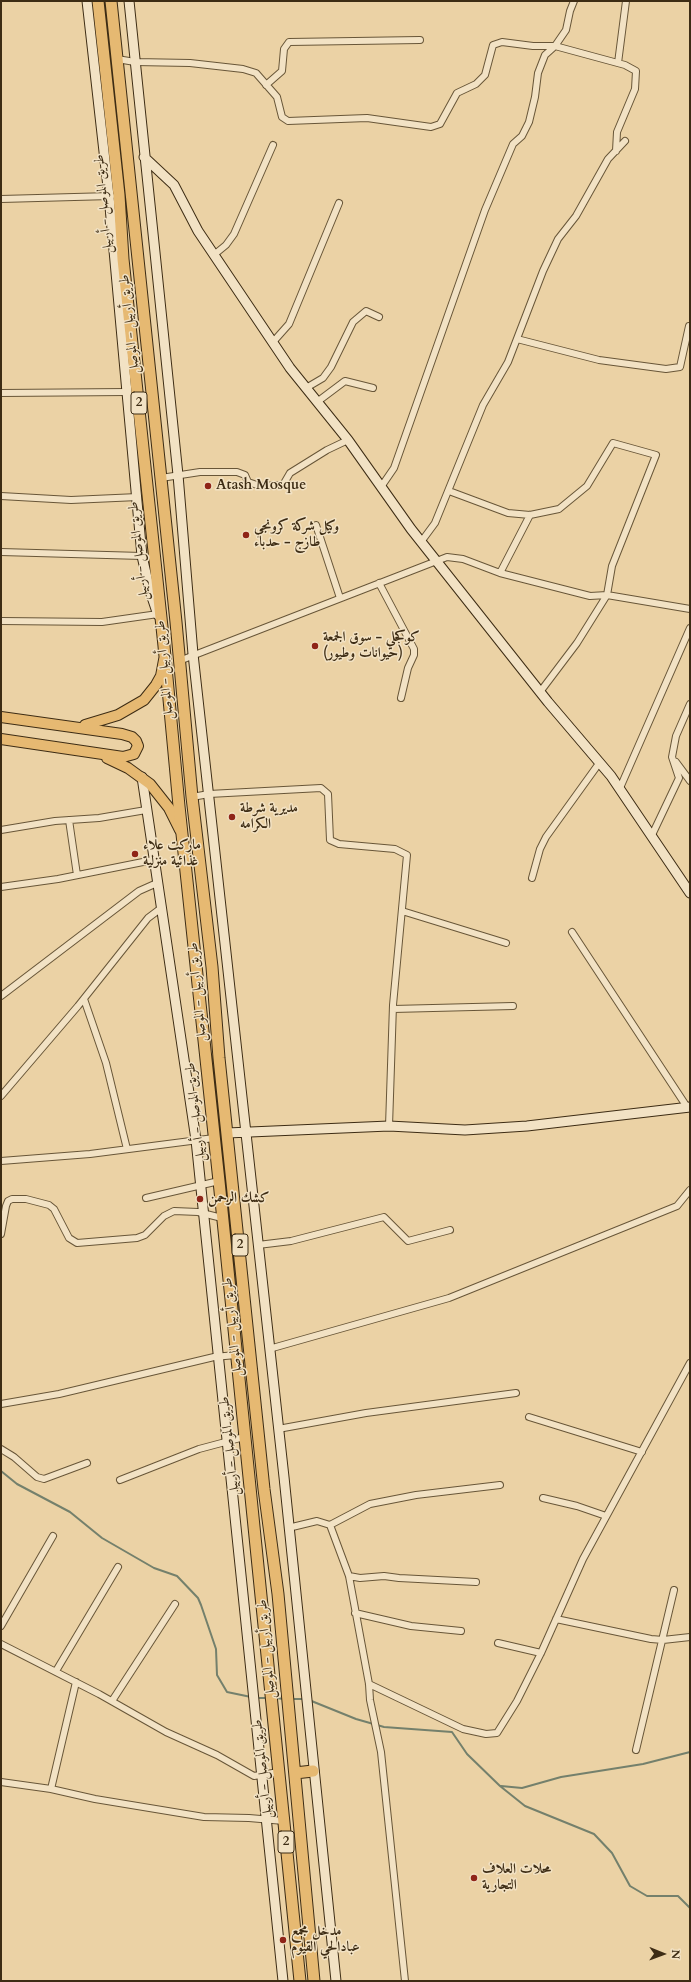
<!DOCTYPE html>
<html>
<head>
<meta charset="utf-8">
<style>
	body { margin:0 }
	#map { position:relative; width:691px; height:1982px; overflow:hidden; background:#ebd2a5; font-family:Cardo,serif }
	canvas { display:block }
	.frame { position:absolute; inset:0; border:2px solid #3d2c14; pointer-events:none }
	.north { position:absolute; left:643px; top:1934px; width:40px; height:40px; -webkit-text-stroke:3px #f2e2c4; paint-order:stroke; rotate:91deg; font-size:11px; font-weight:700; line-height:16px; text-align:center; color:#3d2c14 }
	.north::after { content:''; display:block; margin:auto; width:14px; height:18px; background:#3d2c14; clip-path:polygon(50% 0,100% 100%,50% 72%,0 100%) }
</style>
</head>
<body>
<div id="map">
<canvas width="691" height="1982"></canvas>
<div class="frame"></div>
<div class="north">N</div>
</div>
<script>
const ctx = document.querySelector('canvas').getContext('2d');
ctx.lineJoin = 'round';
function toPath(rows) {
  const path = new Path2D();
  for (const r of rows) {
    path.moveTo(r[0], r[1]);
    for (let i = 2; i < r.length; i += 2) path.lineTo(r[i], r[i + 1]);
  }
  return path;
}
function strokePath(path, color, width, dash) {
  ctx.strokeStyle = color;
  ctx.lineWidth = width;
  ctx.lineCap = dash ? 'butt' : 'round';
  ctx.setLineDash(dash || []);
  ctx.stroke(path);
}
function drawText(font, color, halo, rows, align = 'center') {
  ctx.font = font + ' Cardo,Amiri,serif';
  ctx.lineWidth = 3;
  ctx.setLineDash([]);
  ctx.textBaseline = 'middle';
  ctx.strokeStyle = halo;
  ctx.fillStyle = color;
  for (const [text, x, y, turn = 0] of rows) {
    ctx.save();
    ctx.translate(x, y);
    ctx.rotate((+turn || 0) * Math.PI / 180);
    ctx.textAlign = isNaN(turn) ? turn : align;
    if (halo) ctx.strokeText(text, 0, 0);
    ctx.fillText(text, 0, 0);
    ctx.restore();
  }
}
strokePath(toPath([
	[1,1471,17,1484,70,1512,102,1538,154,1568,177,1576,198,1598,201,1605,216,1649,217,1675,227,1692,251,1697],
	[257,1698,267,1698],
	[275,1698,285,1699],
	[291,1699,305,1699],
	[309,1700,356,1719,384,1727,452,1732,467,1754,500,1786,525,1806,594,1834,612,1853,630,1886,647,1896,678,1896,690,1908],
	[501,1786,522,1788,561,1777,643,1764,690,1752]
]), '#74806c', 2);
const street = toPath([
	[117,59,135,62,190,63,243,69,256,73,277,97,282,117,288,121,367,118,431,127,440,124,457,93,476,84,485,75,493,45,502,42,533,46,555,46,625,65,636,71,635,89,617,132,616,151],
	[618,63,626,1],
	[266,85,282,71,284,49,289,42,420,40],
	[1,199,111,196],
	[215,254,226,245,234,234,273,145],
	[517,339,599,360,666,369,680,367,689,326],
	[273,342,289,324,339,203],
	[306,388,323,378,331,367,353,322,366,311,379,317],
	[1,393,127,392],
	[317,402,345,381,373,388],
	[161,478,200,472,237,472,245,475,248,482,260,486,283,485,290,473,327,450,348,440],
	[381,487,394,468,485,210,513,144,522,136,529,122,535,97,538,73,545,55,555,46,566,30,570,11,574,1],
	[449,491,508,513,530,515,559,509,587,486,613,443,656,455,612,566,607,595,577,643,540,692],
	[1,496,71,500,138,497],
	[316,525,340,598],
	[421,542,435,523,483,405,508,362,543,271,558,239,576,216,608,159,625,141],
	[1,552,142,556],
	[500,573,530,515],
	[379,583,414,649,414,655,408,668,401,698],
	[1,621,102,622,158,614],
	[179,661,447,557,463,559,500,573,590,596,607,595,690,609],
	[676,762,690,781],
	[620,788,690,628],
	[192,797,209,794,321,788,328,794,330,840,339,844,395,849,407,855,393,1005,389,1126],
	[69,820,77,875],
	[1,830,55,821,99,818,146,810],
	[652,835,679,778,672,757,676,736,690,704],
	[532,878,540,849,546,837,600,762],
	[1,887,58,879,153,860],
	[402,911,506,943],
	[572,932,687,1107],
	[1,996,139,891,157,883],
	[84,999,106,1063,127,1149],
	[393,1009,513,1006],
	[1,1096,78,1006,148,918,160,909],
	[1,1161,90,1154,214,1138],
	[146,1198,219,1181],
	[1,1234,6,1206,8,1201,12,1199,26,1199,49,1205,54,1209,69,1238,77,1243,137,1238,145,1235,164,1216,174,1211,198,1212,222,1218],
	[258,1245,291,1241,384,1217,408,1241,450,1230],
	[269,1349,449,1298,677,1206,690,1190],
	[1,1404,59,1394,214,1357,236,1355],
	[529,1417,642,1452],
	[278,1429,366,1413,516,1393],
	[1,1449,14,1457,37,1477,44,1479,87,1463],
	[120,1480,199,1449,244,1437],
	[543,1498,577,1506,606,1516],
	[330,1525,349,1576,369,1684,370,1700,381,1752,405,1981],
	[288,1528,317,1521,330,1525,370,1504,416,1495,500,1485],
	[349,1576,360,1578,384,1576,399,1578,476,1582],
	[355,1613,411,1626,461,1631],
	[556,1619,651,1639,663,1640,690,1637],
	[1,1626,53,1536],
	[498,1643,541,1653],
	[1,1644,99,1694,166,1732,217,1755,254,1776,279,1772],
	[56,1671,118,1567],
	[369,1684,463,1729,486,1734,497,1733,517,1701,541,1653,583,1559,690,1363],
	[112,1701,175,1604],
	[636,1750,674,1590],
	[1,1782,51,1789,95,1799,204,1817,249,1818,284,1821],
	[51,1789,76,1682]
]);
const secondary = toPath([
	[87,1,109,196,142,556,150,591,158,615],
	[129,1,178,475,193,654,284,1477,336,1981],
	[144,157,174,185,198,231,290,368,348,440,411,529,548,702,611,776,690,893],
	[142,777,196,1140,283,1981],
	[227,1133,389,1126,465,1130,527,1126,690,1107]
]);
const primary = toPath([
	[1,717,122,734,132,737,136,741,138,746,134,754,123,757,1,739],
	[85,725,118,715,144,700,156,685,161,676,164,660],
	[107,758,128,768,150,784,169,808,180,830]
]);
const highway = toPath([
	[98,1,119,195,123,259,164,646,179,806,219,1181,300,1981],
	[111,1,176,622,192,797,212,967,219,1058,264,1489,278,1594,314,1981],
	[295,1773,313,1771]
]);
strokePath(street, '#685638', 8);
strokePath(secondary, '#3d2c14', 11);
strokePath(primary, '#3d2c14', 12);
strokePath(highway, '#3d2c14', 13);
strokePath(street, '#f2e2c4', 6);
strokePath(secondary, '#f2e2c4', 9);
strokePath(primary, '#e6b972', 10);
strokePath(highway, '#e6b972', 11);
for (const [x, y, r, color] of [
	[208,486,4,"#8f2418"],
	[246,535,4,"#8f2418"],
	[315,646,4,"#8f2418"],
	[232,817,4,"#8f2418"],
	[135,854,4,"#8f2418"],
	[200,1199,4,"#8f2418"],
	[474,1878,4,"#8f2418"],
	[283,1940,4,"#8f2418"]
]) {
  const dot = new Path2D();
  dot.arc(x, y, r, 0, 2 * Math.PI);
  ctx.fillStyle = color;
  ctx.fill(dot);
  strokePath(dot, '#f2e2c4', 1.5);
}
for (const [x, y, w] of [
	[139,403,16],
	[240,1245,16],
	[286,1842,16]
]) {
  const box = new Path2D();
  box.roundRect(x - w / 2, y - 11, w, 22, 3);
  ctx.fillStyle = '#f2e2c4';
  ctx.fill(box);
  strokePath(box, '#3d2c14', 1);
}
drawText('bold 13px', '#3d2c14', null, [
	["2",139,403],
	["2",240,1245],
	["2",286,1842]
]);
drawText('14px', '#3d2c14', '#f2e2c4', [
	["طريق الموصل - أربيل",104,204,-95],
	["طريق أربيل - الموصل",130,324,-96],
	["طريق الموصل - أربيل",139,551,-96],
	["طريق أربيل - الموصل",165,670,-95],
	["طريق أربيل - الموصل",198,992,-95],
	["طريق الموصل - أربيل",196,1112,-96],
	["طريق أربيل - الموصل",233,1327,-96],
	["طريق الموصل - أربيل",230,1446,-96],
	["طريق أربيل - الموصل",267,1649,-95],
	["طريق الموصل - أربيل",263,1769,-96]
]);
drawText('bold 14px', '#3d2c14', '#f2e2c4', [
	["Atash Mosque",216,486],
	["وكيل شركة كرونجي",254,527],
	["طازج - حدباء",254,543],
	["كوكجلي - سوق الجمعة",323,638],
	["(حيوانات وطيور)",323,654],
	["مديرية شرطة",240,809],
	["الكرامه",240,825],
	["ماركت علاء",143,846],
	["غذائية منزلية",143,862],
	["كشك الرحمن",208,1199],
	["محلات العلاف",482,1870],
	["التجارية",482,1886],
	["مدخل مجمع",291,1932],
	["عبادالحي القيوم",291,1948]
], 'left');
</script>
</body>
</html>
